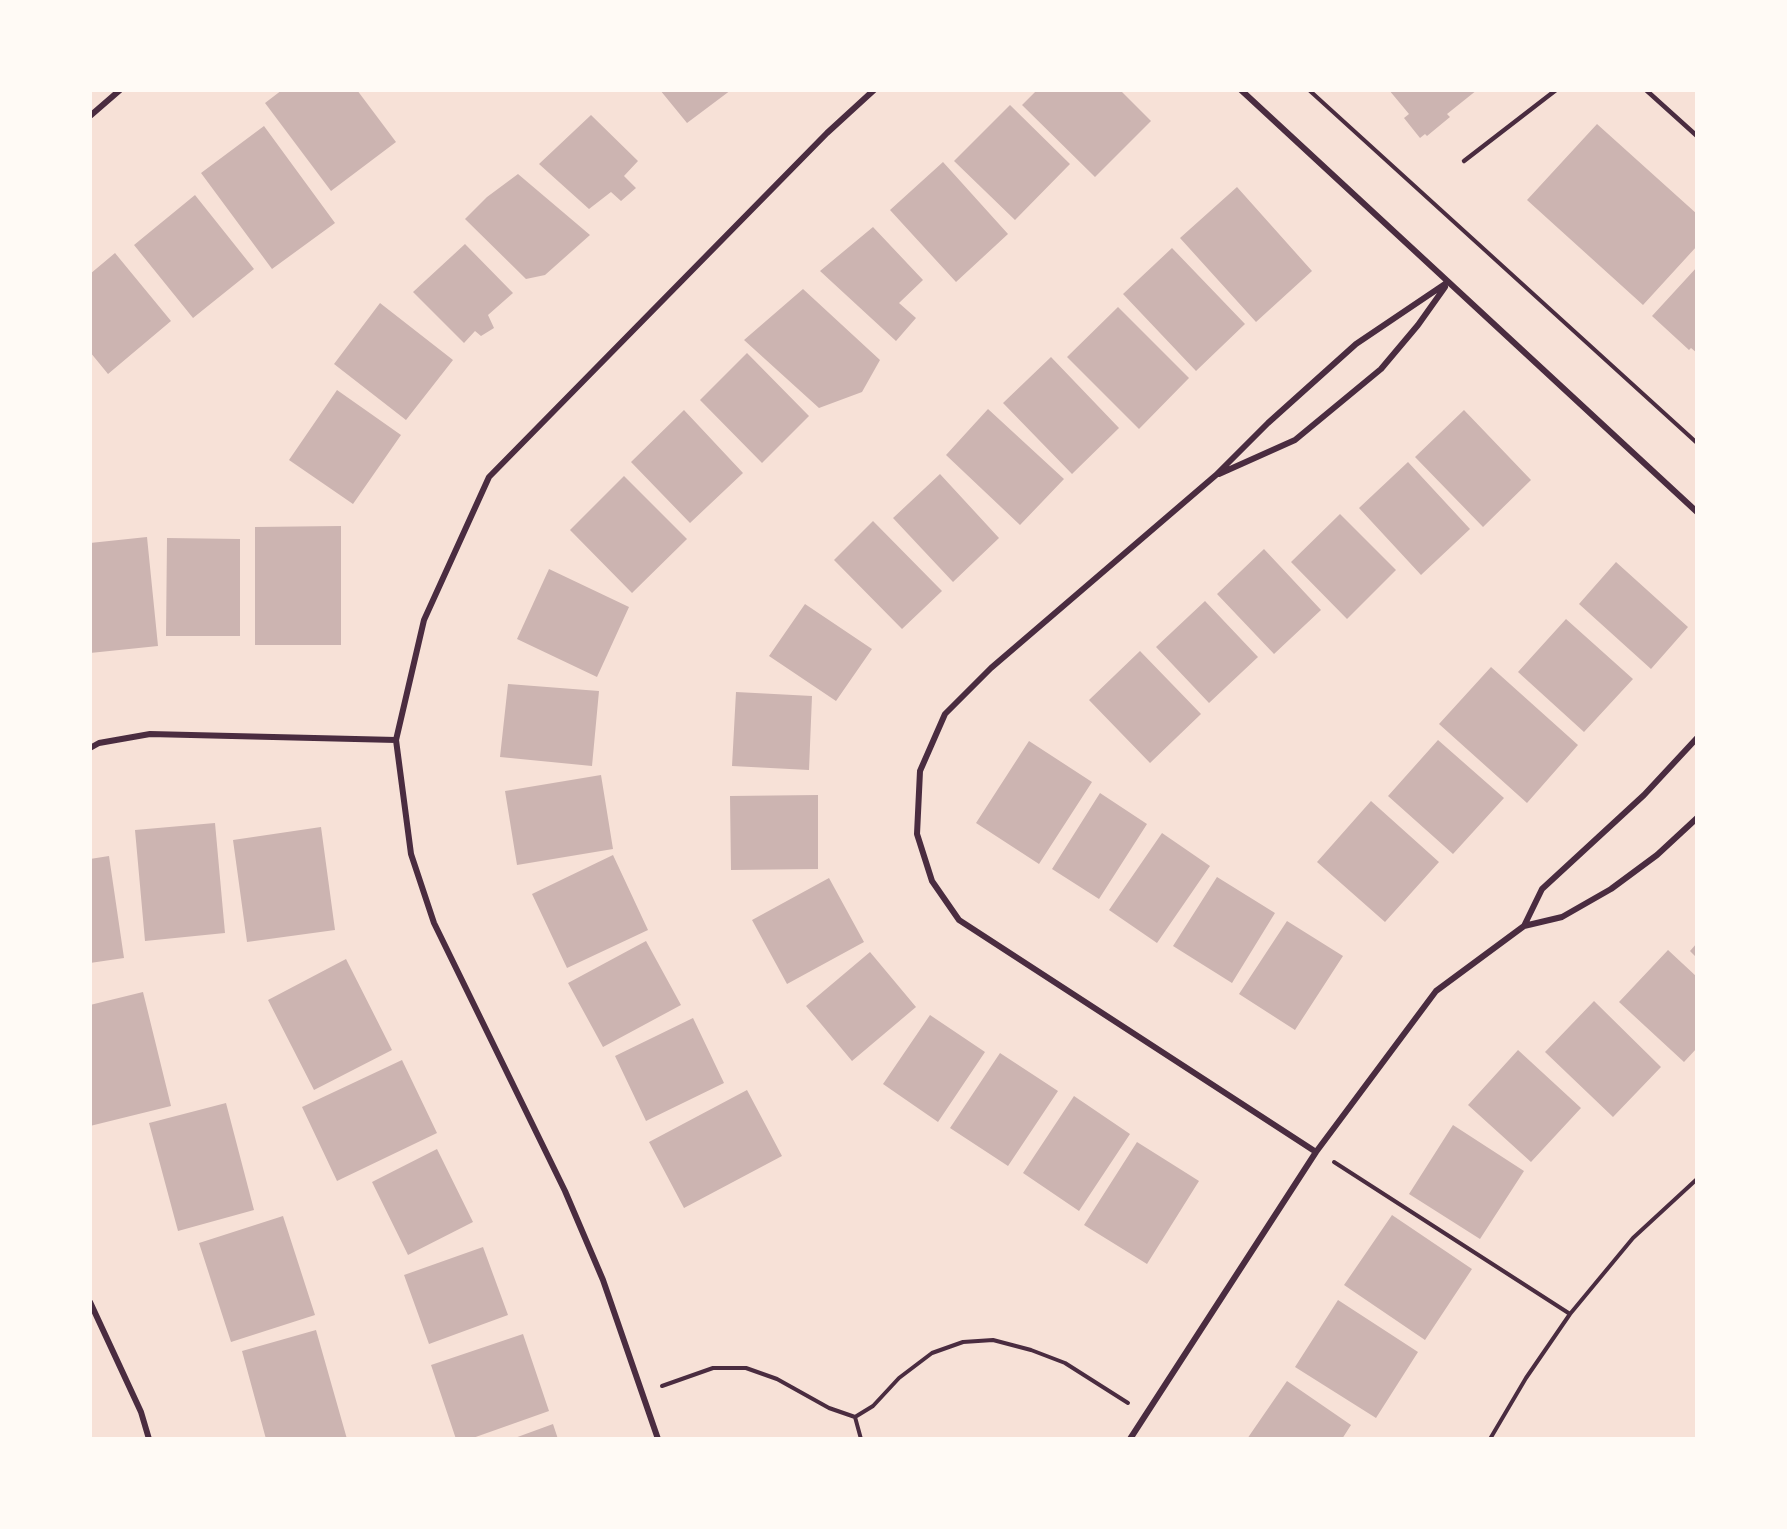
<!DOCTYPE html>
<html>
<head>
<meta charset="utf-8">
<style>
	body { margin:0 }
	#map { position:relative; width:1787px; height:1529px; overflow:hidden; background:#f7e1d7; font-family:"DM Sans",sans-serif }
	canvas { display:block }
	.frame { position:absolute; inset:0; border:92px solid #fffaf5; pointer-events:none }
</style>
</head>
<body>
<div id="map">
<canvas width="1787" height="1529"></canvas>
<div class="frame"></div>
</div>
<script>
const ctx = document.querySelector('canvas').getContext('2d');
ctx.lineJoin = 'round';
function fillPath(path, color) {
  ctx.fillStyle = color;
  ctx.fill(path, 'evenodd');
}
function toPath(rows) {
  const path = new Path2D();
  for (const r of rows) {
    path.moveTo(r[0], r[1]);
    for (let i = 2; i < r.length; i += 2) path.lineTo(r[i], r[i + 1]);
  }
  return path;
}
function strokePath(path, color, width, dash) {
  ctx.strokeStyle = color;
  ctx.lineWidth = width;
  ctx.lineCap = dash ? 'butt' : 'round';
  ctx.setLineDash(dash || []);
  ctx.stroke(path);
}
fillPath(toPath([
	[282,90,357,90,396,142,331,191,265,103],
	[660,90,731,90,687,123],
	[1037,90,1120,90,1151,121,1095,177,1022,105],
	[1389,90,1477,90,1447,114,1450,117,1427,136,1425,134,1420,138,1404,118,1409,114],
	[1010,105,1070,164,1015,220,954,161],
	[591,115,638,161,624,176,636,188,621,201,611,192,589,209,539,164],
	[1597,124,1697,214,1697,246,1643,305,1527,200],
	[264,126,335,223,272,269,201,173],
	[943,162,1008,234,956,282,890,210],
	[518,174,590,235,545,275,526,279,465,219,487,197],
	[1237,187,1312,271,1256,322,1180,238],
	[195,195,254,269,193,318,134,245],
	[873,227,923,280,899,303,916,318,896,341,820,271],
	[465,244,513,293,488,315,494,328,481,336,475,331,464,343,413,292],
	[1172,248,1245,324,1196,371,1123,294],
	[115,253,171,321,108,374,90,352,90,274],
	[1697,267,1697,353,1691,348,1689,350,1652,316],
	[803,289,880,360,862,392,819,408,744,340],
	[380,303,453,360,406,420,334,364],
	[1118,307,1189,378,1139,429,1067,357],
	[747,353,809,416,762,463,700,400],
	[1051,357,1119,428,1072,474,1003,403],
	[337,390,401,435,353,504,289,460],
	[988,409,1064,479,1020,525,946,455],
	[684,410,743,473,690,523,631,462],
	[1464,410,1531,480,1483,527,1415,457],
	[1408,462,1470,529,1421,575,1359,508],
	[940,474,999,538,953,582,893,518],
	[624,476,687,539,632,593,570,530],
	[1340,514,1396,570,1347,619,1291,562],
	[873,521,942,591,902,629,834,560],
	[341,526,341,645,255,645,255,527],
	[147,537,158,646,90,653,90,543],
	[167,538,240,539,240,636,166,636],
	[1264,549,1321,610,1274,654,1217,594],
	[1616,562,1688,627,1651,669,1579,604],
	[549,569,629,607,597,677,517,639],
	[1205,601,1258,657,1209,703,1156,647],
	[805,604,872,649,836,701,769,656],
	[1566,619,1633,679,1584,732,1518,672],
	[1140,651,1201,714,1150,763,1089,700],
	[1491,667,1578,745,1527,803,1439,724],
	[508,684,599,691,592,766,500,757],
	[736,692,812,696,809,770,732,766],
	[1438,740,1504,798,1453,854,1388,796],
	[1029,741,1092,782,1039,864,976,823],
	[601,775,613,849,517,865,505,791],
	[1100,793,1147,824,1099,899,1052,869],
	[818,795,818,869,731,870,730,796],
	[1371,801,1439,862,1385,922,1317,862],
	[215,823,225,933,145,941,135,830],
	[321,827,335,930,247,942,233,840],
	[1162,833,1210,866,1157,943,1109,910],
	[613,855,648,930,567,968,532,894],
	[109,856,124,958,90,963,90,859],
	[1217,877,1275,913,1232,983,1173,946],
	[829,878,864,942,787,984,752,920],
	[1287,921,1343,956,1295,1030,1239,994],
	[646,941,681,1005,603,1047,568,983],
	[1697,943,1697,958,1690,951],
	[1668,950,1697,977,1697,1048,1684,1062,1619,1002],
	[870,952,916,1007,852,1061,806,1006],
	[346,959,392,1050,314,1090,268,1000],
	[143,992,171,1106,90,1126,90,1005],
	[1594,1001,1661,1067,1613,1117,1545,1052],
	[930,1015,985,1052,938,1122,883,1084],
	[693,1018,724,1083,646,1121,615,1056],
	[1518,1050,1581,1108,1531,1162,1468,1105],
	[1000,1053,1058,1091,1008,1166,950,1128],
	[402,1060,437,1133,337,1181,302,1107],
	[747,1090,782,1156,684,1208,649,1142],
	[1074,1096,1130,1134,1079,1211,1023,1173],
	[226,1103,254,1210,178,1231,149,1123],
	[1453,1125,1524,1171,1480,1239,1409,1194],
	[1137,1142,1199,1181,1147,1264,1084,1225],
	[437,1149,473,1222,408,1255,372,1182],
	[1392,1215,1472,1269,1425,1340,1344,1285],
	[283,1216,315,1315,231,1342,199,1243],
	[483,1247,508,1315,429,1344,404,1275],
	[1338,1300,1418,1352,1376,1418,1295,1367],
	[316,1330,347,1439,266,1439,242,1351],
	[523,1334,549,1411,470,1439,456,1439,431,1365],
	[1287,1381,1351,1425,1342,1439,1247,1439],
	[553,1424,558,1439,512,1439]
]), '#ccb4b1');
strokePath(toPath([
	[1309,90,1697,443],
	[1334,1162,1570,1314],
	[662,1386,713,1368,746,1368,777,1379,829,1408,855,1417,873,1406,899,1378,932,1353,963,1342,993,1340,1031,1350,1065,1363,1128,1403],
	[855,1417,861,1439],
	[1490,1439,1526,1378,1570,1314,1633,1238,1697,1179]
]), '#4a2c40', 4);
strokePath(toPath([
	[1646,90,1697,136],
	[1464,161,1556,90]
]), '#4a2c40', 4.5);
strokePath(toPath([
	[1241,90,1697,512],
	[90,116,120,90],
	[1219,474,1295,440,1381,369,1418,325,1445,287],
	[90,748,99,743,150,734,396,740],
	[1524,926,1542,889,1644,795,1697,738],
	[1316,1152,959,920,932,881,917,834,920,771,945,714,991,668,1216,475,1268,423,1356,344,1448,282],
	[90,1302,141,1412,149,1439],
	[658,1439,603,1280,565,1191,434,923,411,854,396,740,424,620,489,477,827,133,874,90],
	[1130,1439,1316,1152,1436,991,1524,926,1562,917,1611,889,1657,855,1697,818]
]), '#4a2c40', 6);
</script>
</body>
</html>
